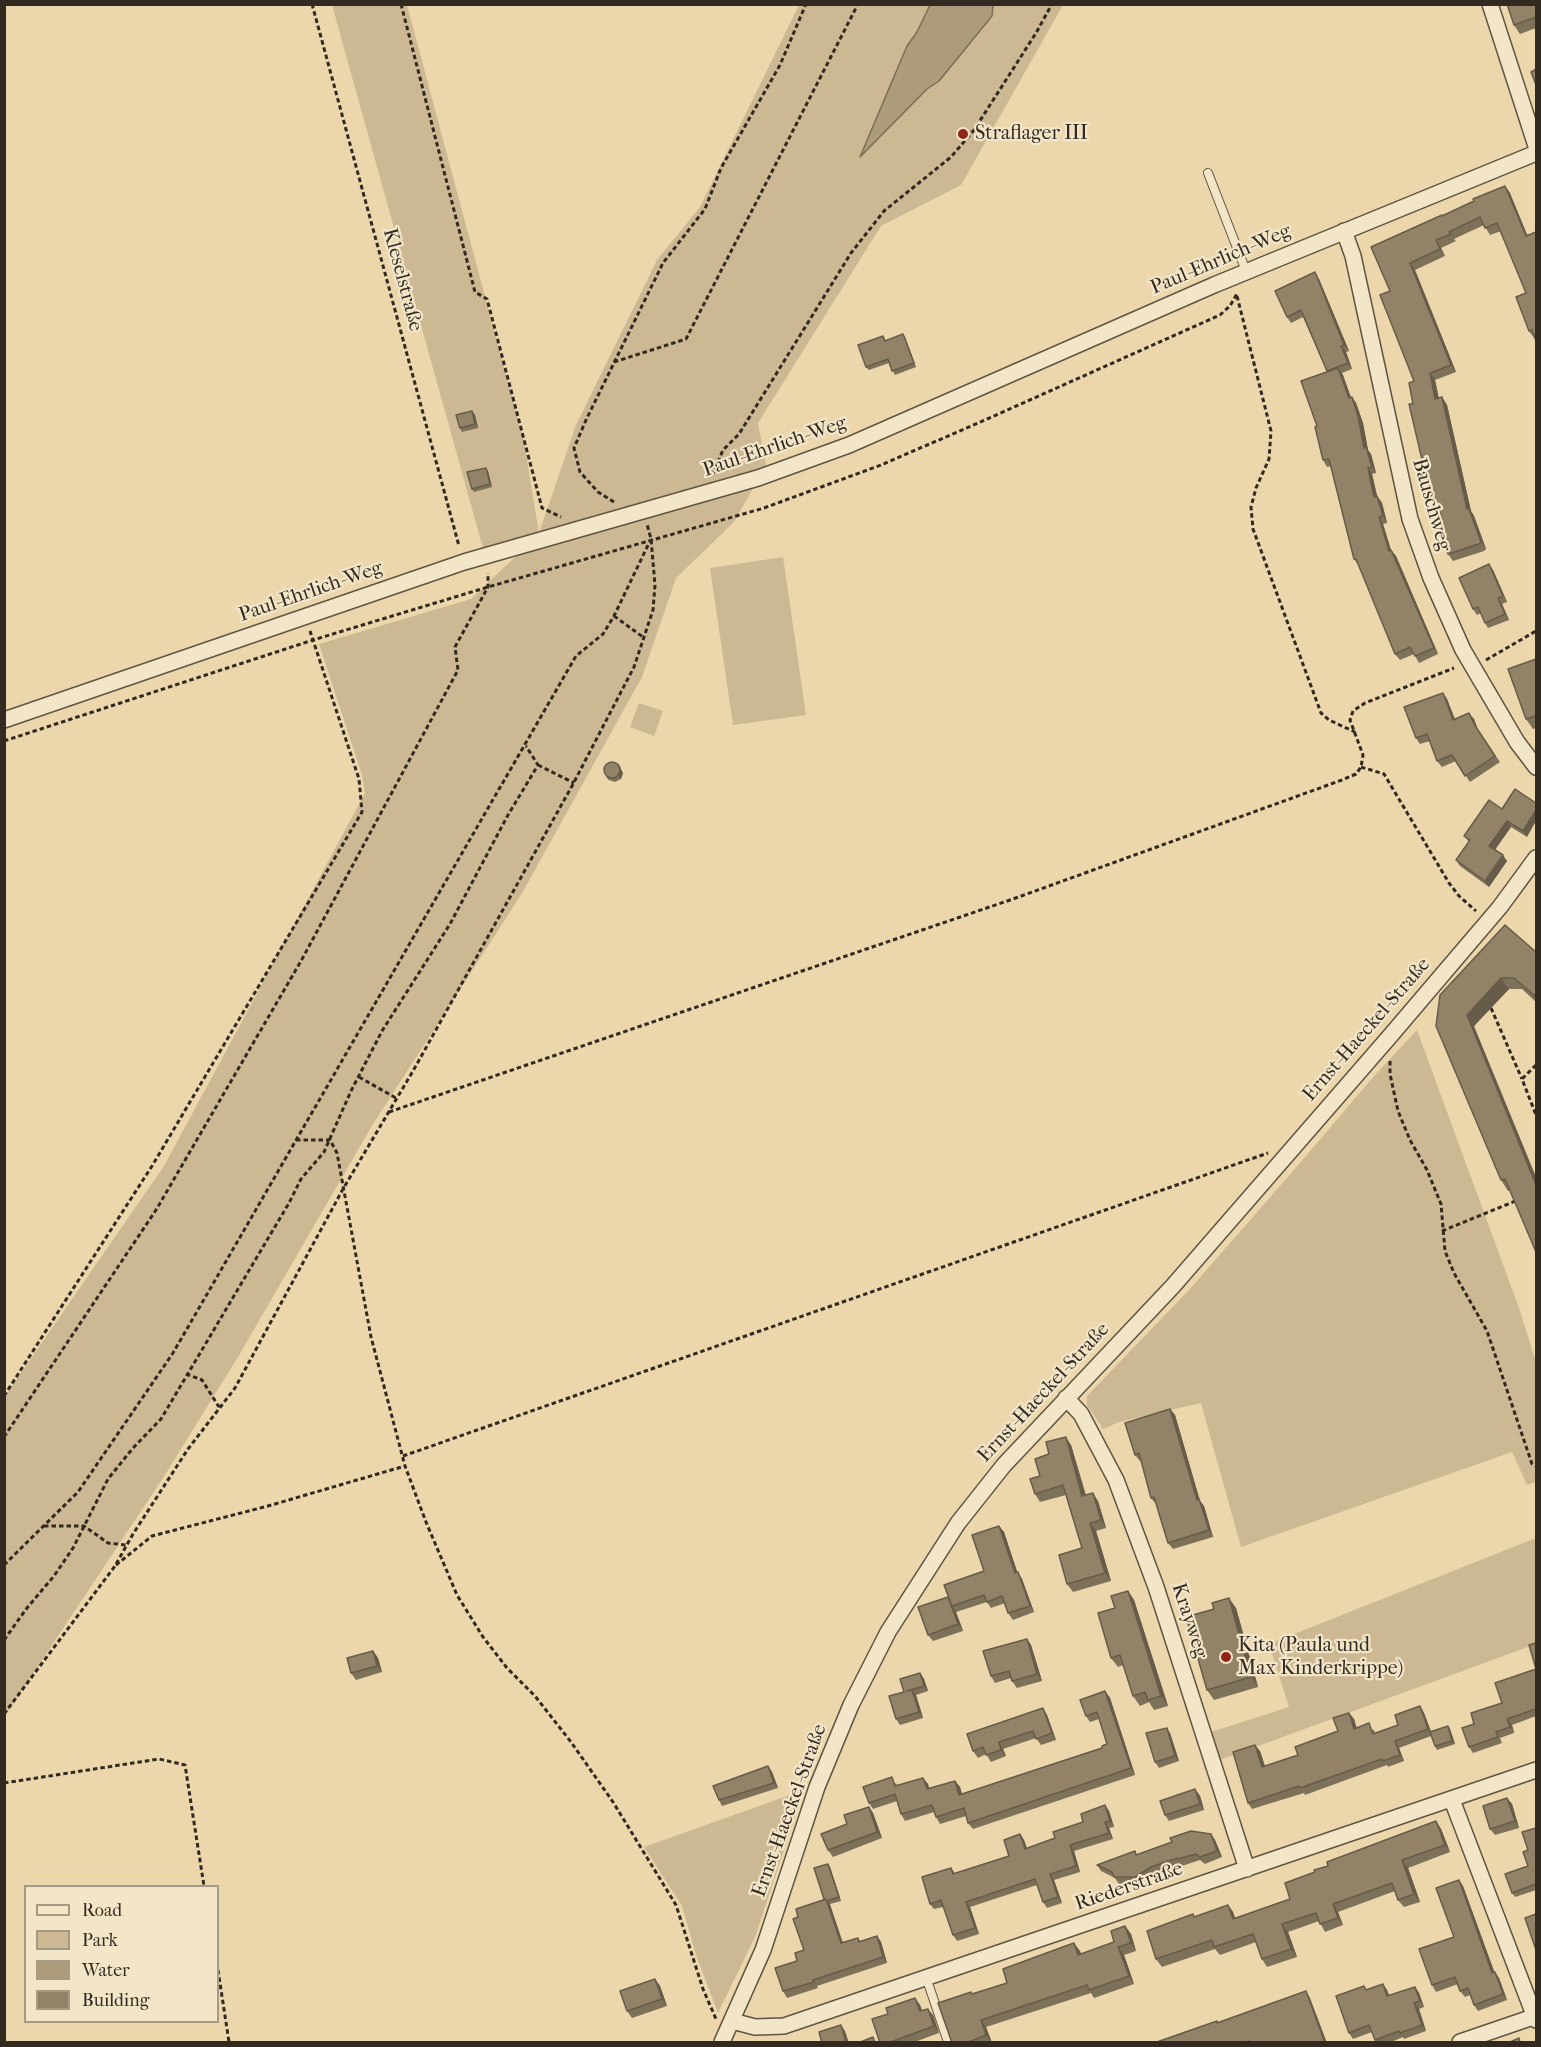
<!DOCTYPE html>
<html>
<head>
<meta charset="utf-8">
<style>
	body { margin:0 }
	#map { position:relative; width:1541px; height:2047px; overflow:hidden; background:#ebd7ab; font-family:"IM FELL French Canon",serif }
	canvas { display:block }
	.frame { position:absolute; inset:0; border:6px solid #322920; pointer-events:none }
	.legend { position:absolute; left:24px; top:1885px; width:195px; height:138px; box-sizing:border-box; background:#f2e5c8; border:2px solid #a59a85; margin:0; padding:8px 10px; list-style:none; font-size:18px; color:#322920 }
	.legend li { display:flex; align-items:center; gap:12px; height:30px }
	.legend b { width:30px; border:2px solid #a59a85 }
</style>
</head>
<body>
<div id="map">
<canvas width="1541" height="2047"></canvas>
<div class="frame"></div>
<ul class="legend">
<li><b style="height:8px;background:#f2e5c8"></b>Road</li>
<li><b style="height:16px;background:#ccb993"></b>Park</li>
<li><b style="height:16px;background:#ac9c7c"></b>Water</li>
<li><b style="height:16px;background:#928368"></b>Building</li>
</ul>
</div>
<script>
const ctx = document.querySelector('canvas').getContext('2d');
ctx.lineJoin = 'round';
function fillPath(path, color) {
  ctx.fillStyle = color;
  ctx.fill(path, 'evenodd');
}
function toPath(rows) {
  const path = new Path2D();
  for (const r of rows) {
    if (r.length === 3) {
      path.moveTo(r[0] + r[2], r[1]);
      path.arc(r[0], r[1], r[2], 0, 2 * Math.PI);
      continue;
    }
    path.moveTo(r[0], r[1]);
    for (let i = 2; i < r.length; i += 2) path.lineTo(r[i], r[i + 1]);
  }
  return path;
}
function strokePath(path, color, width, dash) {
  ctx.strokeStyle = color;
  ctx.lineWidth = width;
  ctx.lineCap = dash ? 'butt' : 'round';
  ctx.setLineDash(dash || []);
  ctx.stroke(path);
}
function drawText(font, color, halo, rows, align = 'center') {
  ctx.font = font + ' "IM FELL French Canon",serif';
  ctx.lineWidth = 4.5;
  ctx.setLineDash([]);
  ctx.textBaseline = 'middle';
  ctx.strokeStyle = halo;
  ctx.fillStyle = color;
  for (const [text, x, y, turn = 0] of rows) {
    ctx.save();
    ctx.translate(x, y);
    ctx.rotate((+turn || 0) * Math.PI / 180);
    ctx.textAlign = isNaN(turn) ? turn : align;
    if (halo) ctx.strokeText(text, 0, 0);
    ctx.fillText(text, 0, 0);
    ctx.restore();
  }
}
fillPath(toPath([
	[332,5,407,5,524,442,539,533,576,425,657,260,700,207,799,5,1063,5,961,185,881,226,758,423,766,465,734,522,676,578,642,677,521,895,373,1124,238,1357,163,1478,5,1716,5,1396,164,1166,365,793,362,775,319,644,471,599,538,535,483,548],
	[783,557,806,715,733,725,710,568],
	[639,703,663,711,654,736,630,727],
	[1417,1030,1519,1308,1536,1362,1536,1482,1527,1485,1512,1452,1241,1547,1201,1403,1119,1422,1103,1429,1087,1405,1087,1396,1189,1290,1300,1163,1374,1076],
	[1536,1538,1536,1644,1220,1760,1211,1732,1289,1707,1269,1644],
	[804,1790,755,1937,718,2013,697,1958,682,1906,644,1847]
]), '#ccb993');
const water = toPath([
	[930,5,993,5,992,16,939,81,927,89,860,157,907,46,917,32,930,5]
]);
fillPath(water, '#ac9c7c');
strokePath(water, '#7b6e57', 1.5);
const lane = toPath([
	[1208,173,1246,271],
	[926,1977,948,2042]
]);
const street = toPath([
	[1490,4,1536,146],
	[1344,231,1353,256,1410,519,1431,578,1463,650,1517,742,1536,767],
	[4,720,464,562,758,478,849,445,1214,285,1536,153],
	[1066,1398,1081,1414,1116,1480,1156,1587,1247,1869],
	[1452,1800,1536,2020],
	[732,2021,755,2027,784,2026,1536,1770],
	[722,2042,763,1950,817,1787,851,1705,888,1632,958,1523,1004,1465,1173,1286,1391,1035,1500,907,1536,858],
	[1460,2042,1536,2016]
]);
strokePath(lane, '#605443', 10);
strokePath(street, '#605443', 18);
strokePath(toPath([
	[312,4,459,546],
	[401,4,475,292,487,299,542,508,561,517],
	[1237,296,1271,431,1269,459,1256,488,1251,507,1253,529,1321,713,1329,720,1355,732],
	[614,362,686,339,858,4],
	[712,476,723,450,739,434,851,253,884,211,951,157,974,130,1036,33,1052,4],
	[614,502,598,492,580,472,574,448,586,420,663,263,705,209,721,168,780,65,806,4],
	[614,616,643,637],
	[1486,660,1536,631],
	[4,741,313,640,488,587,764,508,881,465,985,420,1220,315,1230,306,1238,292],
	[538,765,574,783],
	[1361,767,1384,774,1449,883,1459,896,1476,911],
	[1491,1008,1522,1079],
	[1390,1061,1390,1074,1398,1111,1410,1140,1427,1170,1441,1204,1445,1251,1454,1273,1487,1331,1532,1464,1536,1466],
	[1536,1065,1522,1079,1536,1115],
	[359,1077,396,1098],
	[389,1112,1013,899,1342,780,1356,774,1361,767,1363,755,1350,720,1353,711,1365,703,1454,668],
	[296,1140,330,1140,337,1153,371,1337,405,1466,426,1522,457,1595,483,1637,507,1668,535,1696,571,1742,613,1802,676,1905,703,1989,716,2019],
	[1442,1231,1518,1200],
	[186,1374,202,1380,219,1407],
	[4,1396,152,1166,362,812,359,779,310,631],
	[4,1437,156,1210,301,961,458,670,455,647,488,587,488,573],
	[403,1456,1268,1153],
	[44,1526,84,1526,108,1543,126,1545],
	[4,1565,78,1492,173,1353,576,656,603,634,614,616,650,541],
	[116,1565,152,1536,268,1506,405,1466],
	[4,1640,27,1608,54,1576,73,1548,108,1479,133,1448,161,1419,289,1203,301,1179,324,1152,351,1091,382,1031,450,924,508,815,538,765,526,746],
	[4,1714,115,1566,133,1534,188,1449,235,1388,343,1189,413,1071,572,786,634,667,653,610,655,585,651,539,647,524],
	[4,1783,159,1759,185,1765,204,1886],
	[218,1970,229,2042]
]), '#322920', 3, [4.5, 3]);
strokePath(lane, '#f2e5c8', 8);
strokePath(street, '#f2e5c8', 15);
fillPath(toPath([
	[1536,4,1536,28,1520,34,1514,25],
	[1505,186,1510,193,1535,337,1534,338,1529,331,1526,293,1501,231,1490,235,1484,225,1454,239,1456,241,1441,248,1445,256,1415,270,1456,372,1435,380,1439,398,1442,397,1447,405,1471,511,1474,516,1486,549,1484,551,1453,561,1448,554,1442,518,1435,501,1430,494,1413,404,1414,381,1390,291,1443,216],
	[1319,279,1349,351,1346,352,1352,369,1342,373,1351,397,1352,397,1356,403,1363,423,1368,450,1371,454,1376,473,1372,474,1377,496,1382,503,1387,523,1383,524,1391,550,1396,556,1438,654,1419,663,1414,654,1400,660,1395,654,1359,566,1354,559,1331,466,1327,467,1323,460,1327,372,1303,317,1291,323,1287,317],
	[905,337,916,367,895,375,889,363,869,370,866,367,886,340],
	[472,411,475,415,478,428,462,432,460,428],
	[486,468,488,471,492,487,474,492,472,489],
	[1493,570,1507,602,1502,604,1509,620,1488,628,1485,623,1481,613,1477,615,1473,609],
	[1536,659,1536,728,1533,729,1526,719],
	[1443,693,1447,699,1455,719,1474,719,1478,730,1500,762,1470,782,1456,761,1442,767,1437,761,1430,741,1420,744,1416,738],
	[623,773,621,779,615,782,609,780,606,777],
	[1515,789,1527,837,1511,827,1495,850,1507,861,1489,887,1460,866,1456,860,1469,842,1464,836,1502,809],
	[1536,952,1536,1002,1522,989,1509,989,1474,1026,1510,1191,1508,1191,1501,1180,1436,1026],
	[1170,1409,1175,1415,1200,1501,1204,1506,1213,1537,1173,1549,1168,1543,1156,1504,1151,1498,1141,1461,1140,1461,1135,1455],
	[1071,1445,1086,1495,1098,1501,1106,1528,1096,1531,1111,1581,1073,1592,1067,1584,1082,1548,1066,1495,1040,1502,1035,1494,1040,1476,1049,1454],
	[999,1526,1004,1532,1017,1573,1022,1579,1034,1612,1013,1620,1008,1613,1005,1603,991,1608,987,1602,956,1612,963,1631,933,1641,928,1635,948,1597,984,1571],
	[1128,1591,1134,1600,1168,1706,1154,1710,1149,1702,1140,1706,1133,1696,1123,1665,1118,1667,1111,1658,1115,1608],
	[1236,1608,1258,1687,1214,1700,1207,1690],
	[1027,1639,1031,1645,1042,1681,1017,1688,1012,1681,1011,1678,995,1683,991,1676],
	[1536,1643,1536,1716,1512,1725,1514,1733,1500,1738,1502,1743,1473,1753,1469,1747,1474,1724,1502,1703,1536,1669],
	[373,1651,378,1658,382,1672,356,1680,351,1673],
	[920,1673,924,1679,928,1691,916,1695,923,1718,900,1725,896,1719,904,1692],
	[1105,1691,1110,1698,1135,1775,973,1829,968,1823,966,1816,940,1824,936,1817,934,1812,905,1821,901,1814,897,1801,873,1809,869,1803,896,1783,897,1786,923,1778,928,1784,929,1789,955,1781,960,1787,962,1794,1102,1748,1107,1744,1099,1719,1090,1722,1086,1716],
	[1420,1706,1424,1713,1431,1731,1448,1726,1450,1729,1455,1744,1437,1750,1435,1746,1431,1736,1399,1748,1404,1761,1388,1767,1387,1765,1305,1795,1304,1793,1252,1809,1248,1803,1260,1751,1265,1766,1298,1755,1338,1731,1349,1713,1354,1719,1356,1728,1374,1730,1375,1733,1398,1725],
	[1047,1715,1056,1740,1041,1745,1036,1738,1003,1749,1006,1756,991,1762,986,1754,978,1758,973,1751],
	[1170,1733,1179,1761,1159,1768,1155,1762],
	[768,1766,772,1772,778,1788,722,1806,719,1800],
	[1195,1789,1200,1796,1204,1810,1169,1821,1165,1815],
	[1507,1798,1512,1804,1519,1828,1495,1835,1490,1829],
	[1105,1805,1109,1811,1114,1827,1109,1828,1113,1839,1074,1851,1080,1872,1054,1880,1062,1903,1047,1908,1043,1902,1037,1885,970,1907,979,1934,957,1941,953,1935,943,1907,934,1909,930,1904,951,1868,955,1873,1009,1856,1020,1834,1024,1840,1027,1848,1055,1838,1083,1822],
	[869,1807,873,1813,882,1838,833,1857,828,1850,847,1824],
	[1436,1821,1441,1829,1450,1852,1408,1868,1420,1902,1404,1907,1398,1900,1395,1891,1338,1912,1343,1925,1325,1932,1319,1921,1288,1932,1297,1957,1267,1967,1262,1959,1256,1942,1220,1955,1215,1949,1162,1967,1156,1959,1195,1917,1228,1905,1233,1912,1235,1918,1290,1899,1315,1872,1328,1866],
	[1536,1828,1536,1890,1515,1897,1512,1893,1528,1866,1528,1850],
	[1211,1834,1215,1840,1222,1857,1205,1864,1200,1860,1182,1866,1181,1864,1156,1873,1139,1884,1119,1884,1115,1878,1101,1871,1097,1865,1135,1851,1137,1855],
	[830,1867,841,1901,830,1904,843,1943,858,1938,860,1941,877,1936,881,1942,887,1963,817,1986,818,1988,787,1998,783,1991,797,1961,804,1950,798,1917,824,1899],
	[1459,1880,1463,1886,1494,1972,1499,1978,1507,2000,1478,2011,1474,2005,1470,1995,1465,1997,1460,1991,1458,1984,1436,1992,1432,1985,1454,1937],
	[1125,1926,1131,1934,1136,1951,1124,1955,1134,1984,1094,1998,1091,1993,986,2027,992,2043,952,2043,972,1994,1007,1983,1080,1951,1081,1954,1114,1942],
	[655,1979,660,1986,667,2006,632,2018,627,2011],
	[1383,1984,1387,1990,1389,1995,1415,1987,1419,1993,1424,2007,1419,2009,1426,2031,1404,2039,1403,2037,1389,2043,1376,2043,1372,2032,1353,2039,1349,2033,1367,1989],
	[915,1998,920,2005,922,2011,933,2015,939,2033,912,2043,880,2043,888,2014]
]), '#7e7159');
fillPath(toPath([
	[1505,186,1510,193,1531,244,1526,236],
	[1436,240,1441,248,1445,256,1440,249],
	[1410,263,1415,270,1456,372,1451,365],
	[1315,272,1319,279,1349,351,1344,345],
	[903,334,905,337,916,367,914,363],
	[1341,346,1346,352,1352,369,1348,363],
	[1338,368,1343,375,1353,404,1349,398],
	[1430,373,1435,380,1440,406,1435,399],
	[1352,397,1356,403,1363,423,1368,450,1371,454,1376,473,1372,467,1364,448],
	[1442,397,1447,405,1471,511,1474,516,1486,549,1481,542,1467,509],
	[472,411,475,415,478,428,475,424],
	[486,468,488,471,492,487,490,484],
	[1368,468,1372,474,1379,504,1374,497],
	[1377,496,1382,503,1387,523,1383,516],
	[1379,517,1383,524,1393,557,1389,551],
	[1391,550,1396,556,1438,654,1434,648],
	[1489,564,1493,570,1507,602,1503,596],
	[1498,598,1502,604,1509,620,1505,614],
	[1443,693,1447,699,1457,726,1453,720],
	[1469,713,1474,719,1478,730,1500,762,1474,724],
	[618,763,623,773,621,779,619,776],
	[1536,810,1536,821,1527,837,1523,831],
	[1507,821,1511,827,1493,852,1489,846],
	[1503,855,1507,861,1489,887,1485,881],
	[1501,978,1509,989,1474,1026,1536,1177,1536,1185,1467,1015],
	[1170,1409,1175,1415,1200,1501,1204,1506,1213,1537,1209,1530,1197,1500],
	[1066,1437,1071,1445,1088,1504,1082,1496],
	[1093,1493,1098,1501,1106,1528,1101,1520],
	[1090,1523,1096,1531,1111,1581,1105,1573],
	[999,1526,1004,1532,1020,1580,1015,1573],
	[1018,1572,1022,1579,1034,1612,1030,1606],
	[1128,1591,1134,1600,1168,1706,1161,1696],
	[948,1597,952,1606,956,1612,963,1631,958,1624],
	[1229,1598,1236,1608,1258,1687,1251,1677],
	[1027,1639,1031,1645,1042,1681,1037,1674],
	[373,1651,378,1658,382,1672,377,1666],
	[920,1673,924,1679,928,1691,924,1686],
	[912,1690,916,1695,923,1718,919,1712],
	[1105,1691,1110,1698,1135,1775,1131,1768],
	[1420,1706,1424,1713,1432,1735,1428,1729],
	[1043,1708,1047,1715,1056,1740,1052,1733],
	[1349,1713,1354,1719,1359,1735,1354,1729],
	[1507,1719,1512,1725,1514,1733,1510,1727],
	[1448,1726,1450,1729,1455,1744,1452,1741],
	[1167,1728,1170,1733,1179,1761,1175,1756],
	[1395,1741,1399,1748,1404,1761,1400,1755],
	[999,1742,1003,1749,1006,1756,1001,1750],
	[1255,1745,1260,1751,1267,1773,1262,1767],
	[768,1766,772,1772,778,1788,774,1783],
	[923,1778,928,1784,931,1796,927,1789],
	[955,1781,960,1787,964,1801,959,1795],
	[1195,1789,1200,1796,1204,1810,1200,1804],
	[1507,1798,1512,1804,1519,1828,1515,1821],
	[1105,1805,1109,1811,1114,1827,1110,1821],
	[869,1807,873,1813,882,1838,877,1832],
	[1436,1821,1441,1829,1450,1852,1445,1845],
	[1105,1822,1109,1828,1113,1839,1109,1833],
	[1020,1834,1024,1840,1029,1855,1025,1849],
	[1211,1834,1215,1840,1222,1857,1217,1851],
	[1070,1845,1074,1851,1080,1872,1076,1866],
	[1402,1860,1408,1868,1420,1902,1414,1894],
	[828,1864,830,1867,841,1901,839,1897],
	[1050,1874,1054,1880,1062,1903,1058,1897],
	[1459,1880,1463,1886,1497,1979,1492,1973],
	[826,1899,830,1905,845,1950,841,1943],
	[966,1902,970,1907,979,1934,975,1928],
	[1333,1904,1338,1912,1343,1925,1338,1918],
	[1228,1905,1233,1912,1238,1927,1233,1919],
	[1282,1924,1288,1932,1297,1957,1291,1949],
	[1125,1926,1131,1934,1136,1951,1131,1943],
	[877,1936,881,1942,887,1963,883,1957],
	[1074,1943,1080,1951,1084,1963,1078,1955],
	[1118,1947,1124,1955,1134,1984,1129,1976],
	[1495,1972,1499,1978,1507,2000,1503,1994],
	[655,1979,660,1986,667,2006,662,1999],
	[1383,1984,1387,1990,1391,2002,1387,1996],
	[1415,1987,1419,1993,1424,2007,1420,2001],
	[1306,1991,1310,1998,1327,2043,1325,2043],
	[915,1998,920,2005,925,2018,920,2011],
	[1414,2003,1419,2009,1426,2031,1422,2025],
	[928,2009,933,2015,939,2033,934,2026],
	[981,2020,986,2027,992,2043,986,2035],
	[841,2025,845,2031,849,2043,846,2043]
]), '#665c49');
const building = toPath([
	[1507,4,1536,4,1536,17,1514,25,1507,4],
	[1536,69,1536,85,1531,72,1536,69],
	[1505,186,1526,236,1536,232,1536,341,1532,330,1529,331,1516,297,1526,293,1497,223,1485,228,1480,217,1449,232,1451,234,1436,240,1440,249,1410,263,1451,365,1430,373,1435,399,1442,397,1467,509,1469,509,1481,542,1479,544,1448,554,1437,520,1442,518,1432,493,1430,494,1409,404,1413,404,1409,383,1414,381,1380,295,1390,291,1371,247,1442,215,1442,216,1474,201,1473,199,1505,186],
	[1315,272,1344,345,1341,346,1348,363,1327,371,1301,310,1287,317,1275,291,1315,272],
	[903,334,914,363,892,371,888,359,866,367,858,345,883,336,885,341,903,334],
	[1338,368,1349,398,1352,397,1358,416,1364,448,1366,447,1372,467,1368,468,1374,497,1377,496,1383,516,1379,517,1389,551,1391,550,1434,648,1415,656,1410,647,1395,654,1356,559,1354,559,1329,459,1323,460,1315,427,1317,426,1301,381,1338,368],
	[472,411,475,424,460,428,456,415,472,411],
	[486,468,490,484,472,489,467,472,486,468],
	[1489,564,1503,596,1498,598,1505,614,1485,623,1478,607,1473,609,1459,578,1489,564],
	[1536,659,1536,716,1526,719,1508,669,1536,659],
	[1443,693,1453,720,1469,713,1474,724,1495,756,1465,776,1452,755,1437,761,1427,734,1416,738,1404,707,1443,693],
	[612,770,8],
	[1515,789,1536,803,1536,810,1523,831,1507,821,1489,846,1503,855,1485,881,1456,860,1470,840,1464,836,1489,800,1502,809,1515,789],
	[1505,925,1536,952,1536,997,1514,978,1501,978,1467,1015,1536,1185,1536,1252,1505,1179,1501,1180,1436,1026,1440,995,1505,925],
	[1170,1409,1197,1500,1199,1499,1209,1530,1168,1543,1154,1497,1151,1498,1139,1453,1135,1455,1125,1423,1170,1409],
	[1066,1437,1082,1496,1093,1493,1101,1520,1090,1523,1105,1573,1067,1584,1059,1555,1082,1548,1063,1485,1035,1494,1030,1479,1040,1476,1035,1459,1049,1454,1046,1442,1066,1437],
	[999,1526,1015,1573,1018,1572,1030,1606,1008,1613,1002,1596,987,1602,984,1595,952,1606,944,1585,984,1571,972,1535,999,1526],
	[1128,1591,1161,1696,1148,1700,1145,1692,1133,1696,1120,1655,1111,1658,1098,1613,1115,1608,1111,1596,1128,1591],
	[948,1597,958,1624,928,1635,918,1607,948,1597],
	[1229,1598,1251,1677,1207,1690,1186,1617,1214,1609,1212,1603,1229,1598],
	[1027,1639,1037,1674,1012,1681,1009,1671,991,1676,983,1651,1027,1639],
	[1536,1643,1536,1709,1507,1719,1510,1727,1496,1732,1498,1737,1469,1747,1462,1728,1474,1724,1471,1713,1502,1703,1495,1683,1536,1669,1529,1645,1536,1643],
	[373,1651,377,1666,351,1673,347,1658,373,1651],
	[920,1673,924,1686,907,1691,912,1690,919,1712,896,1719,889,1696,904,1692,900,1679,920,1673],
	[1105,1691,1131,1768,968,1823,964,1808,936,1817,932,1805,901,1814,895,1794,869,1803,863,1787,892,1777,895,1786,923,1778,927,1789,955,1781,959,1795,1102,1748,1102,1746,1107,1744,1097,1712,1086,1716,1080,1700,1105,1691],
	[1420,1706,1428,1729,1395,1741,1400,1755,1383,1761,1382,1759,1300,1788,1299,1786,1248,1803,1233,1752,1255,1745,1262,1767,1298,1755,1295,1747,1338,1731,1333,1718,1349,1713,1354,1729,1369,1723,1373,1734,1398,1725,1395,1715,1420,1706],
	[1043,1708,1052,1733,1036,1739,1033,1731,999,1742,1001,1750,986,1755,983,1747,973,1751,967,1734,1043,1708],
	[1448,1726,1452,1741,1435,1746,1430,1732,1448,1726],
	[1167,1728,1175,1756,1155,1762,1146,1733,1167,1728],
	[768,1766,774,1783,719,1800,713,1786,768,1766],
	[1195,1789,1200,1804,1165,1815,1160,1801,1195,1789],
	[1507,1798,1515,1821,1490,1829,1483,1806,1507,1798],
	[1105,1805,1110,1821,1105,1822,1109,1833,1070,1845,1076,1866,1050,1874,1058,1897,1043,1902,1035,1879,966,1902,975,1928,953,1935,941,1900,930,1904,922,1877,951,1868,953,1874,1009,1856,1004,1840,1020,1834,1025,1849,1055,1838,1053,1832,1083,1822,1081,1814,1105,1805],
	[869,1807,877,1832,828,1850,821,1834,847,1824,844,1815,869,1807],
	[1436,1821,1445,1845,1402,1860,1414,1894,1398,1900,1392,1883,1333,1904,1338,1918,1320,1924,1316,1913,1282,1924,1291,1949,1262,1959,1253,1934,1214,1947,1212,1940,1156,1959,1147,1931,1193,1914,1194,1917,1228,1905,1233,1919,1290,1899,1285,1883,1315,1872,1314,1870,1328,1866,1327,1862,1436,1821],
	[1536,1828,1536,1884,1512,1893,1505,1874,1528,1866,1523,1852,1528,1850,1522,1832,1536,1828],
	[1191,1831,1211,1834,1217,1851,1200,1857,1196,1854,1177,1859,1177,1858,1151,1867,1135,1877,1114,1877,1112,1872,1097,1865,1135,1851,1136,1855,1172,1842,1170,1838,1191,1831],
	[828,1864,839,1897,827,1901,826,1899,824,1899,814,1868,828,1864],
	[1459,1880,1492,1973,1495,1972,1503,1994,1474,2005,1468,1988,1460,1991,1455,1977,1432,1985,1419,1949,1454,1937,1436,1888,1459,1880],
	[826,1899,841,1943,858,1938,859,1942,877,1936,883,1957,813,1980,814,1982,783,1991,775,1968,797,1961,795,1953,804,1950,793,1919,798,1917,796,1909,826,1899],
	[1536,1914,1536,1950,1525,1918,1536,1914],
	[1125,1926,1131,1943,1118,1947,1129,1976,1089,1990,1087,1985,981,2020,986,2035,966,2043,952,2043,938,2003,971,1992,972,1994,1007,1983,1003,1969,1060,1948,1074,1943,1078,1955,1114,1942,1111,1931,1125,1926],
	[655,1979,662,1999,627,2011,620,1991,655,1979],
	[1383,1984,1387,1996,1415,1987,1420,2001,1414,2003,1422,2025,1400,2033,1399,2031,1375,2040,1369,2025,1349,2033,1336,1996,1364,1986,1366,1990,1383,1984],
	[1306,1991,1325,2043,1250,2043,1249,2041,1243,2043,1154,2043,1217,2021,1217,2023,1306,1991],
	[915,1998,920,2011,928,2009,934,2026,888,2043,880,2043,872,2019,888,2014,886,2008,915,1998],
	[841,2025,846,2043,822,2043,819,2032,841,2025],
	[873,2037,875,2043,858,2043,873,2037],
	[1519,2038,1520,2043,1508,2043,1519,2038]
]);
fillPath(building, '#928368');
strokePath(building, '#665c49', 1.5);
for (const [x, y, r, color] of [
	[963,134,6,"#8f2418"],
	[1226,1657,6,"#8f2418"]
]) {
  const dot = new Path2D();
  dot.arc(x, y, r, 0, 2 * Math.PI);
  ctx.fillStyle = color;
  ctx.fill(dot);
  strokePath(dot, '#f2e5c8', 2);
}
drawText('20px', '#322920', '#f2e5c8', [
	["Straflager III",975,134],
	["Kita (Paula und",1238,1646],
	["Max Kinderkrippe)",1238,1669]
], 'left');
drawText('20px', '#322920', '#f2e5c8', [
	["Paul-Ehrlich-Weg",1221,260,-23],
	["Kleselstraße",402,280,75],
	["Paul-Ehrlich-Weg",775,447,-19],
	["Bauschweg",1431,505,74],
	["Paul-Ehrlich-Weg",311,592,-19],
	["Ernst-Haeckel-Straße",1367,1030,-49],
	["Ernst-Haeckel-Straße",1044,1393,-47],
	["Krayweg",1189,1621,72],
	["Ernst-Haeckel-Straße",790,1811,-70],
	["Riederstraße",1129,1887,-19]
]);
</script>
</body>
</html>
